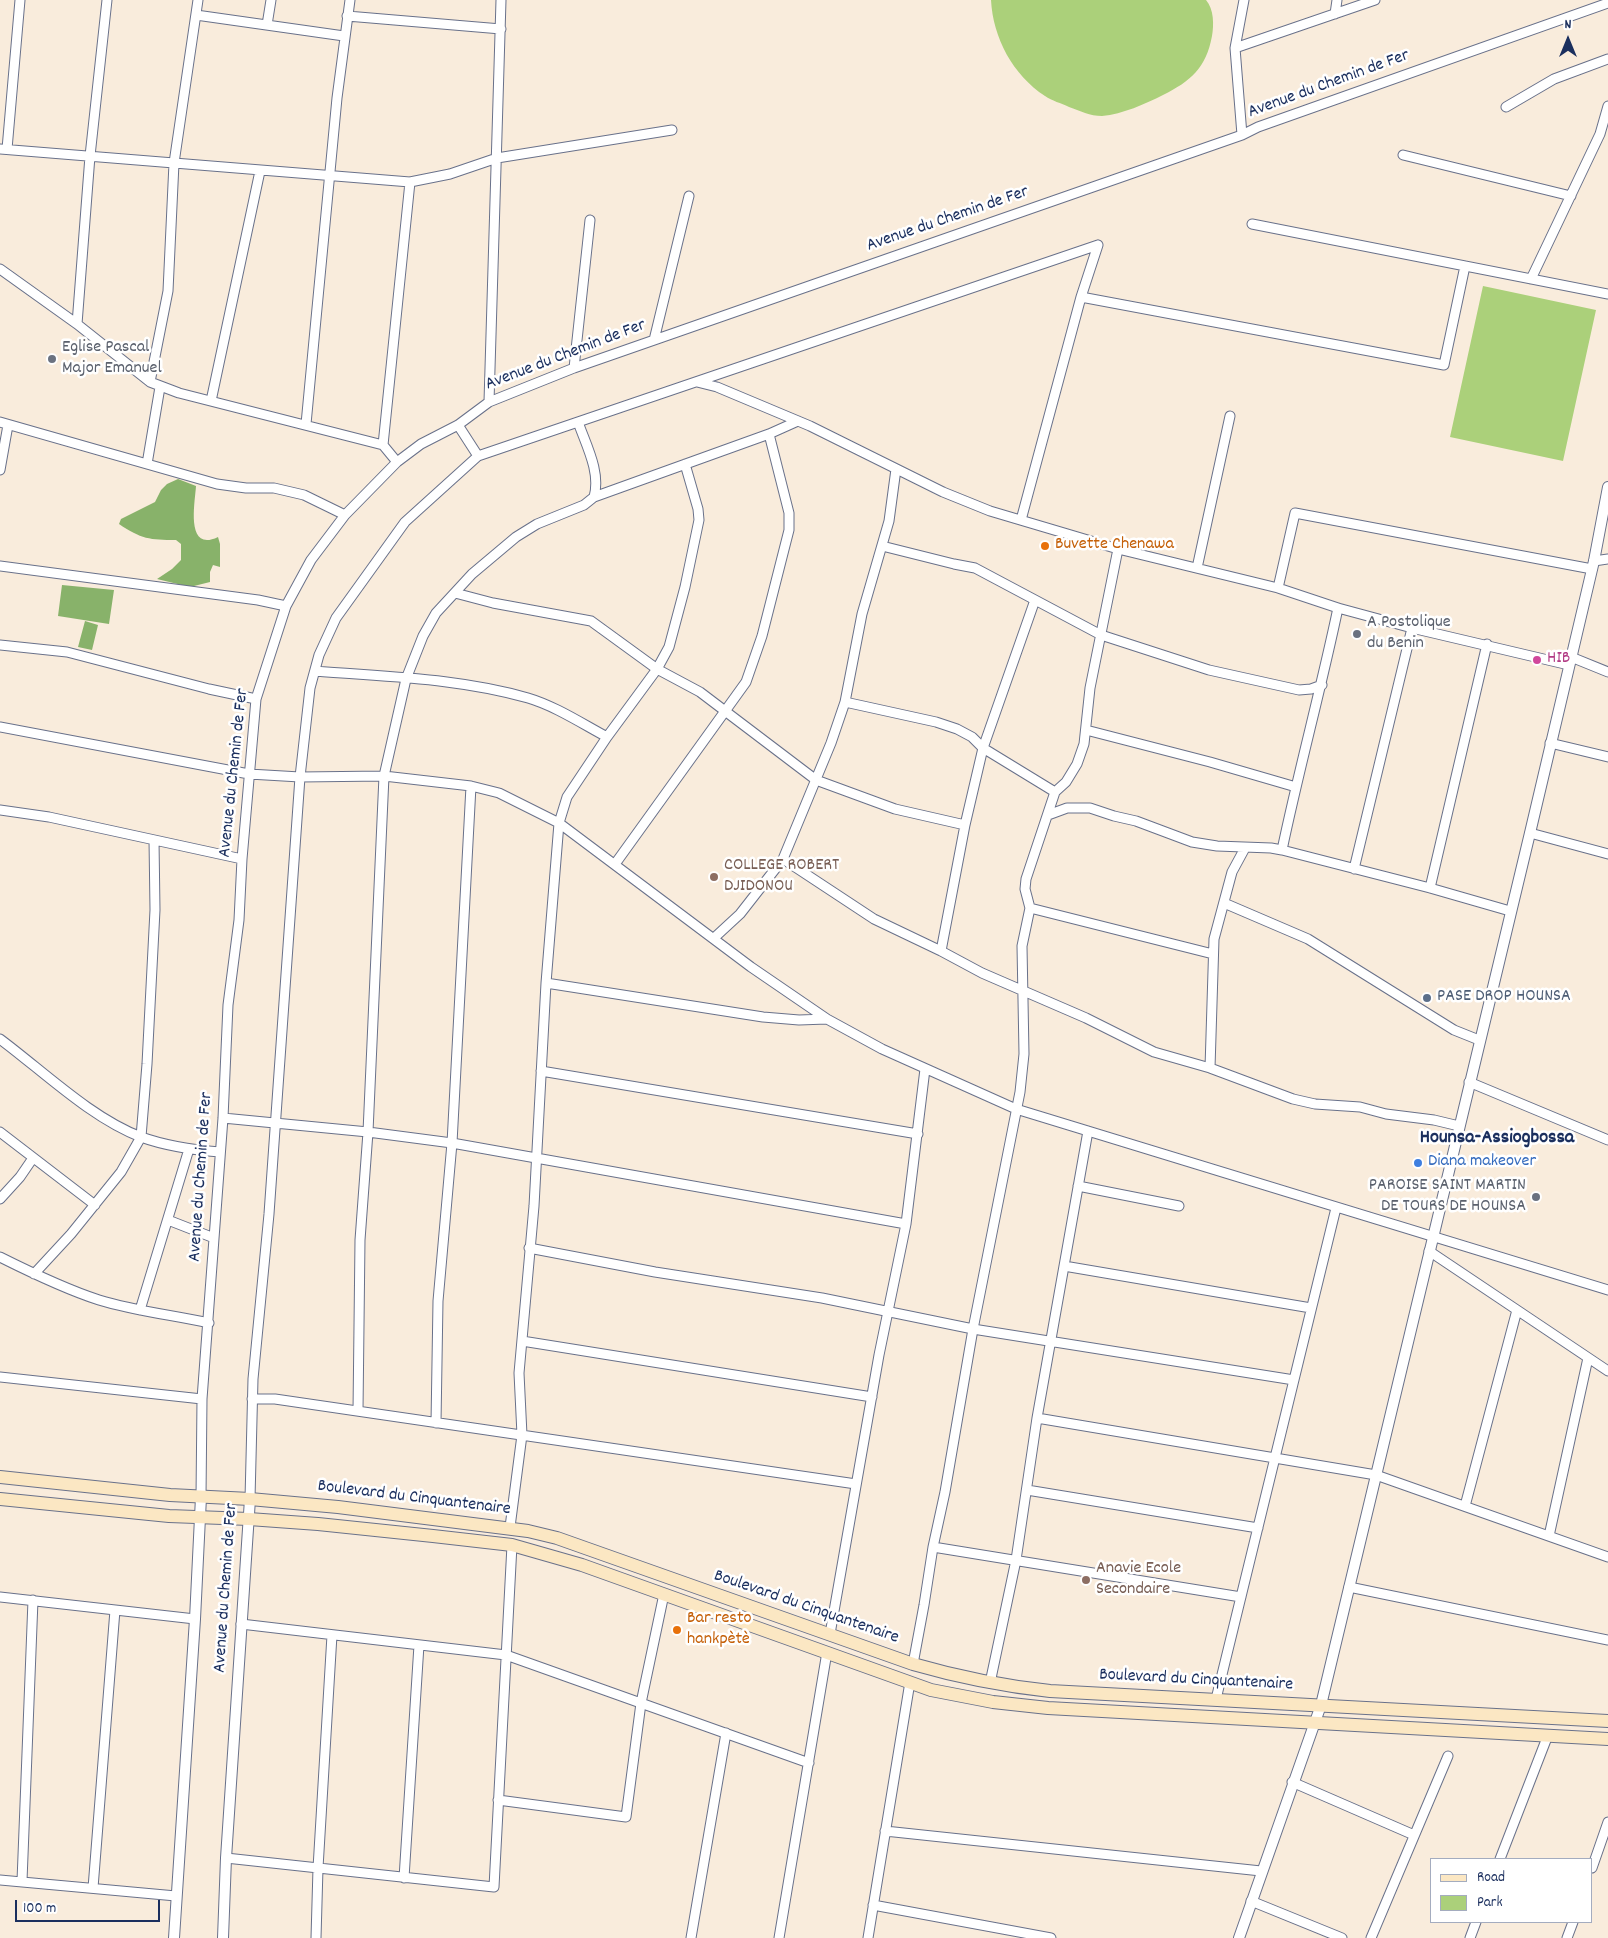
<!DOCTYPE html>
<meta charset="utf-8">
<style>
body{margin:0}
#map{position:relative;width:1608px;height:1938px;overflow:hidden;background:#f9ecdc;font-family:Dekko,sans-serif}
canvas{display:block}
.legend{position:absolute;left:1430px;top:1858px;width:162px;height:65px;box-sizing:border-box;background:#fff;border:1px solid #a4acbf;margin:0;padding:6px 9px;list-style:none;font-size:15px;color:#1b2f5e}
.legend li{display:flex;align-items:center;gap:10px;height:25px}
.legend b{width:25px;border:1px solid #a4acbf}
.north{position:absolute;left:1543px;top:15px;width:50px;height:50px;-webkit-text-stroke:4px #fff;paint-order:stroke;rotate:0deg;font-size:14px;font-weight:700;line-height:20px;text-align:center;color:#1b2f5e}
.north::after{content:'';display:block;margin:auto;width:18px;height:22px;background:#1b2f5e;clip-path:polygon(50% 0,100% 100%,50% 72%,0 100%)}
.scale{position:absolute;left:15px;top:1900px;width:145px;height:22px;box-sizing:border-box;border:2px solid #1b2f5e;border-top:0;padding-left:6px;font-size:15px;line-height:18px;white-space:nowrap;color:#1b2f5e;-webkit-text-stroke:4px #fff;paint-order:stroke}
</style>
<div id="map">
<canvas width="1608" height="1938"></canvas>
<ul class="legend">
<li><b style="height:6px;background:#fbe7c3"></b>Road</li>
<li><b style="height:14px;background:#abd07a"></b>Park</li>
</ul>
<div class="north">N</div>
<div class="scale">100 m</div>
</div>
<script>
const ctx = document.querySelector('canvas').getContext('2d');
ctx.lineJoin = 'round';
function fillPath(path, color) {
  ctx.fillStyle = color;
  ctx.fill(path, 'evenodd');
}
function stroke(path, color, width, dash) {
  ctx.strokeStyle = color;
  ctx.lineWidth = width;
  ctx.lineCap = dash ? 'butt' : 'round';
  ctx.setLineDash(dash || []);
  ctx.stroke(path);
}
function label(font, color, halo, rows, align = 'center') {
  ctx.font = font + ' Dekko,sans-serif';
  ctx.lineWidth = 5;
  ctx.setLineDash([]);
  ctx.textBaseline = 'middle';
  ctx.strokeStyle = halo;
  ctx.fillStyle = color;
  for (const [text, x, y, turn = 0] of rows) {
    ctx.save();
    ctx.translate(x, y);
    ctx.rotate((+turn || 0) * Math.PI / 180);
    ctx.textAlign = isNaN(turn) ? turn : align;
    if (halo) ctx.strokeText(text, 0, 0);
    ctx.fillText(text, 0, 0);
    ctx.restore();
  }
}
fillPath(new Path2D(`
 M991,0H1206C1214,9 1214,25 1212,36C1206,68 1191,81 1163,95C1145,104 1123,114 1102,116C1090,116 1080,111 1069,107C1061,103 1052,101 1045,96C1013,75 993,38 991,0Z
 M1483,286L1596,310L1563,461L1450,437Z`), '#abd07a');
fillPath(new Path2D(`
 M178,479L196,486C195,502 185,553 218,537L220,544V567L213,565L210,572V582L190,587L157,579L172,569L181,560V544L176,540C150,540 141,539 119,524L121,519L155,502L161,490L167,484Z
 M62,585L114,590L109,624L58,616Z
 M85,621L98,625L92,650L78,647Z`), '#88b26a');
const minor = new Path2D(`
 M1335,14L1337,0
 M196,15L344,36
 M347,16L501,29
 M267,25L271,0
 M1235,48L1375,0
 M1506,107L1554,79L1608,59
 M1242,135L1235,48L1244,0
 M0,149L410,182L450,174L497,158L672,130
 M7,149L20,0
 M1403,155L1571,196
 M1252,224L1608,294
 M0,269L77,324L150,382L179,393L383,445L397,462
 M1531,279L1600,134L1608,106
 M1081,297L1444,365L1465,266
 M77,324L90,156L107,0
 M654,340L689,196
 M574,368L590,220
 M150,382L168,291L174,163L198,0
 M697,382L717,387L810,426L943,492L990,511L1118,549L1278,588L1338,608L1412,628L1569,665
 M211,401L260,171
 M489,402L501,0
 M0,422L217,484L246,488H274L304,495L345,515
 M306,424L337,98L350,0
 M458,425L478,456
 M383,445L410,182
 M147,464L160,387
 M0,470L8,425
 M594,497L769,434L798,421
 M1021,520L1081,297L1098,245
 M882,546L954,564L975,568L1101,635L1209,670L1299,690L1311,689L1322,685
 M1594,561L1608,559
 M0,566L258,600L286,606
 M1197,568L1230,416
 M1278,588L1295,513L1592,569
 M455,593L493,603L591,621L657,669L700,692L816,780L895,809L965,825
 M0,645L67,652L209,689L256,699
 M1571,657L1608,672
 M315,671C386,677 459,678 528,698C555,706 581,723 607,737
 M845,702L936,722L957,729L972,737L983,748L1055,792
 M0,727L249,774L300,777L384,776L471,786L499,793L559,823L751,967L827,1019L882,1049L1016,1109L1608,1290
 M1086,730L1210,762L1296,787
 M1550,743L1608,757
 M0,810L49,817L242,859
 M1048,815L1067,808H1090L1114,816L1136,821L1192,842L1217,846L1271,848L1282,850L1430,888L1510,911
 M1530,833L1608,854
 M1282,850C1299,769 1321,689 1338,608
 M783,859L874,919L941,951L982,973L1086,1018L1154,1052L1210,1068L1293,1099L1315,1104L1360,1107L1386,1114L1434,1120L1459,1126
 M615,864L746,682L762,636L789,530V513L769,434
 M1354,869L1412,628
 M1430,888L1487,644
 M1224,903L1308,939L1454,1030L1479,1040
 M1030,908L1213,954
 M714,938L740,914L783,859L831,743L845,702L862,614L889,521L896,469
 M941,951L965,825L983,748L1035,600
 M546,983L763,1017L799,1020L827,1019
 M0,1039C43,1071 91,1118 141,1137C166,1146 194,1150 220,1152
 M1210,1068L1214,939L1232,872L1245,848
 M541,1071L918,1134
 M1469,1082L1608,1140
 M223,1118L368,1132L452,1143L906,1224
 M0,1132L95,1205
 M1078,1186L1179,1206
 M0,1199L20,1177L33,1158
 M168,1220L214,1238
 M529,1248L655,1272L822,1298L973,1329L1294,1380
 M1429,1251L1608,1371
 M0,1257C32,1273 65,1289 99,1300C135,1311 172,1315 209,1323
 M1064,1266L1311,1308
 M34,1274L71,1234L121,1172L141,1137L147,1064L155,910L154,840
 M140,1310L189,1149
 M522,1341L872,1397
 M0,1377L202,1399
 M252,1399H275L856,1484
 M358,1411L360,1240L368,1132L384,776L406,679L423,636L436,613L472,574L516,537L537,524L584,505L594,497C601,472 586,445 578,422
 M1037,1418L1376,1475L1608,1557
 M436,1423L438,1301L452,1143L471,786
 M1027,1490L1258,1528
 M201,1497L202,1399L223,1118L228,1005L239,920L242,859L256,699L286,606L311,560L345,515L397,462L421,444L458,425L489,402L574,368L1242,135L1258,127L1608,3
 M250,1499L253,1379L269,1214L300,777L310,688L319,655L336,618L405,522L478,456L1098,245
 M1465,1506L1517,1310
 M510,1527L522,1435L519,1373L534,1206L546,983L559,823L567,797L607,737L657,669L669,647L685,587L699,520L698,509L685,464
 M1549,1536L1588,1358
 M933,1547L1241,1597
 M1349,1587L1608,1640
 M0,1597L195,1619
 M241,1624L506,1655L809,1763
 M830,1634L879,1355L906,1224L925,1069
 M913,1664L924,1605L933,1547L945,1492L973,1329L1020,1092L1024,1054L1022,946L1030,908L1025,889L1026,879L1055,792L1066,782L1077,764L1084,744L1090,688L1118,549
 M990,1683L1016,1560L1037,1418L1088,1131
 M1216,1699L1336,1208
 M1292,1782L1414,1835
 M498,1800L626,1817L641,1703L664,1594
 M885,1831L1261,1871
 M226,1858L494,1887L512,1545
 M1500,1859L1548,1735
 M1592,1868L1608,1822
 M404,1878L419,1645
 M0,1880L176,1896
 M22,1881L33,1600
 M93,1888L115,1610
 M1251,1901L1342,1938
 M873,1905L1051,1938
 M316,1938L318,1868L332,1635
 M691,1938L726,1733
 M779,1938L827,1652
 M868,1938L910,1682
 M1371,1938L1448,1756
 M1470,1938L1476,1922
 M1567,1938L1573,1922`);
const tertiary = new Path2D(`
 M174,1938L195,1619L201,1497
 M223,1938L226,1858L250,1499
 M1239,1938L1321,1705L1530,833L1594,561L1608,487`);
const secondary = new Path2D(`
 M0,1477L170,1495L250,1499L338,1507L528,1531L557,1538L913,1664C958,1677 1003,1686 1050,1691L1608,1721
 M0,1499L169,1516L249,1519L318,1524L433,1536L512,1545L582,1565L931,1690L993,1702L1048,1708L1608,1739`);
stroke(minor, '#69718a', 11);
stroke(tertiary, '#69718a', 12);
stroke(secondary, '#69718a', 14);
stroke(minor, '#fff', 9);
stroke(tertiary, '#fff', 10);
stroke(secondary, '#fbe7c3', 12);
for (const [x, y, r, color] of [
 [52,359,5,"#6b7280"],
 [1045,546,5,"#e8710a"],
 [1357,634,5,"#6b7280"],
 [1537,660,5,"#d1479c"],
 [714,877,5,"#8d6e63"],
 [1427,998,5,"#5c6f8a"],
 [1418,1163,5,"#3f7fe0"],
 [1536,1197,5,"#6b7280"],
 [1086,1580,5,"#8d6e63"],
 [677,1630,5,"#e8710a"]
]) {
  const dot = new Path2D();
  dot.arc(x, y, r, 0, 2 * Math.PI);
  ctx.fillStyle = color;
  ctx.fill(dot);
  stroke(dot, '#fff', 2);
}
label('18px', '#1b2f5e', '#fff', [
 ["Avenue du Chemin de Fer",1329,85,-20],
 ["Avenue du Chemin de Fer",948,220,-19],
 ["Avenue du Chemin de Fer",566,356,-21],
 ["Avenue du Chemin de Fer",235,773,-84],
 ["Avenue du Chemin de Fer",202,1177,-86],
 ["Boulevard du Cinquantenaire",414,1499,7],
 ["Avenue du Chemin de Fer",227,1588,-86],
 ["Boulevard du Cinquantenaire",806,1608,19],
 ["Boulevard du Cinquantenaire",1196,1681,3]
]);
label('18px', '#5b616d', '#fff', [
 ["Eglise Pascal",62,349],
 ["Major Emanuel",62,370],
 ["A Postolique",1367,624],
 ["du Benin",1367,645],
 ["PAROISE SAINT MARTIN",1526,1187,"right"],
 ["DE TOURS DE HOUNSA",1526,1208,"right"]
], 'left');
label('18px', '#c56008', '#fff', [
 ["Buvette Chenawa",1055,546],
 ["Bar resto",687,1620],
 ["hankpètè",687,1641]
], 'left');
label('18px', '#b23c85', '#fff', [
 ["HIB",1547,660]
], 'left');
label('18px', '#785e54', '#fff', [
 ["COLLEGE ROBERT",724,867],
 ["DJIDONOU",724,888],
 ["Anavie Ecole",1096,1570],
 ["Secondaire",1096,1591]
], 'left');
label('18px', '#4e5e75', '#fff', [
 ["PASE DROP HOUNSA",1437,998]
], 'left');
label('18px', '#366cbe', '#fff', [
 ["Diana makeover",1428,1163]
], 'left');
label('bold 20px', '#1b2f5e', '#fff', [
 ["Hounsa-Assiogbossa",1497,1139]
]);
</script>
